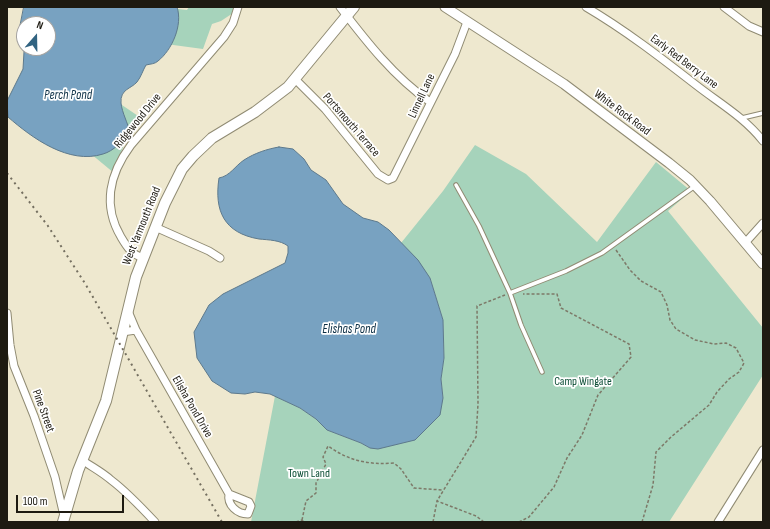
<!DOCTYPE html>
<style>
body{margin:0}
#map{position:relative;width:770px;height:529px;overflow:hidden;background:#eee8cf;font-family:"Sofia Sans Condensed",sans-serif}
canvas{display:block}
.frame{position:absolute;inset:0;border:8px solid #1d1a11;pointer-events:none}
.north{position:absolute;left:16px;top:16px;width:40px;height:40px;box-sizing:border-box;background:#fff;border:1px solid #a5a3a0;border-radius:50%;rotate:20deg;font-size:11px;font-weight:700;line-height:16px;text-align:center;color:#1d1a11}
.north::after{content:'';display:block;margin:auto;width:14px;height:18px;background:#316381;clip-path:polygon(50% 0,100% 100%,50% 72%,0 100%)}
.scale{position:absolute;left:16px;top:495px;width:108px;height:18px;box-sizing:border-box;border:2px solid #1d1a11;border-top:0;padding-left:5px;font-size:12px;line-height:14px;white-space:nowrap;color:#1d1a11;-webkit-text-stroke:3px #fff;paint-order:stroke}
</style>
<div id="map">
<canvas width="770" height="529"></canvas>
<div class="frame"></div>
<div class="north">N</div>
<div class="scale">100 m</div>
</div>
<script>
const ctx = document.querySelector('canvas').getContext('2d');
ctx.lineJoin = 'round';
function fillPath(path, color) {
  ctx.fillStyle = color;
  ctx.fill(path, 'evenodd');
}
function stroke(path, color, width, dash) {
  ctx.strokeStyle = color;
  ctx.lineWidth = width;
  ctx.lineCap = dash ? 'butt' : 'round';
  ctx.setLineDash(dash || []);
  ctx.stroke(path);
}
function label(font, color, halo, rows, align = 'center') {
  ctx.font = font + ' "Sofia Sans Condensed",sans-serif';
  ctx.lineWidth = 3.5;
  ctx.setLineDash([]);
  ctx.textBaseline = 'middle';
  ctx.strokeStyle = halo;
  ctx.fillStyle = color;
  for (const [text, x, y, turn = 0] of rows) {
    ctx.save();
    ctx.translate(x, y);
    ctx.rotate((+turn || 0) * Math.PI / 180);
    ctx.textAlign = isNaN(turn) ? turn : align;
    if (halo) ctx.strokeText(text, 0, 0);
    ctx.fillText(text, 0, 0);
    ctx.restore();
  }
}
fillPath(new Path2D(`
 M189,7H236V11L221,21L212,24L203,49L151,42L178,9L187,10Z
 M119,103L144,120L124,144L114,173L79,144Z
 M475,145L526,174L597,242L656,162L691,191L668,211L763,328V375L669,522H251L275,396L300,408L316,419L327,430L361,443L370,448L443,398L441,379L444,358L443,320L430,278L401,243L443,191Z`), '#a6d3bb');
const water = new Path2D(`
 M24,7H177C183,25 172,50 158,61C155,64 150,64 146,65C143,70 141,77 137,82C131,89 120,89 121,103C122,113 128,123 130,133C122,141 114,151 103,154C69,165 32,138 8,117L7,101L23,69L24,52L20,26ZM24,24H48V48H24Z
 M279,147L293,149L304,159L311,170L326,180L343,204L363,218L378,222L389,230L418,260L430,278L443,320L444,358L441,379L443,398L440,415L415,440L378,449L370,448L361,443L327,430L316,419L300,408L270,394L255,392L245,394L231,393L212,381L197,358L194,332L209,305L223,294L285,263L288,253V246C280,240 269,240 259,239C224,233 214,211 219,178C230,176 235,166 244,160C255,153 267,149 279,147Z`);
fillPath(water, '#78a2c1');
stroke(water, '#5d798c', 1);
const service = new Path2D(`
 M742,118L763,113
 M456,185L479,226L510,293L521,325L542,372
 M510,293L566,271L602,253L695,186`);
const minor = new Path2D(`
 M340,7C366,41 394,77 430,102
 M586,7C625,30 660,57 696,85C719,103 744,117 763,141
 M724,7L749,26L763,32
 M295,79L325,109L378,174L388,180L393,178L455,54L467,22
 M155,227L209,251L220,258
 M745,243L763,223
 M143,258C131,254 127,247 121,237C102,205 110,173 131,145L224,37L233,23L238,7
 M128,311L136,330
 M7,313L10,345L14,366L34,416L55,477L64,516
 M122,332L136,330L229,494L249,502L251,506L248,514C237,514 227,505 229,494
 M82,460C92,467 102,472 111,480C127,492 141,507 155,522
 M718,522L763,450`);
const tertiary = new Path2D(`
 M445,7L564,84L669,163L690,180L710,201L763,264`);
const secondary = new Path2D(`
 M63,522L78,471L106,401L136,277L165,203L182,169L193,156L212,138L255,112L288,87L354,7`);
stroke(service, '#908b73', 5.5);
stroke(minor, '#908b73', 9);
stroke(tertiary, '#908b73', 11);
stroke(secondary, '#908b73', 12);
stroke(new Path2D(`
 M616,250L630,270L641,281L661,292L667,305L670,320L676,329L695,340L714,344L726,343L736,348L744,363L739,372L729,379L717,392L709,405L671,437L656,452L653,485L642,522
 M302,520L306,501L316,493V483L326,464L323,457L328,446C349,461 369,465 394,463L401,469L414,488L442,490
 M296,522L302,520L304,522
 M433,522L437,501
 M484,522L476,516L437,501L476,437L478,404L477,306L505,295
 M519,522L529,517L554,487L567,458L582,435L598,395L631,357L629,344L561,308L557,294H523`), '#7d7968', 1.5, [3, 2]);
stroke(service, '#fff', 3.5);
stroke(minor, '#fff', 7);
stroke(tertiary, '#fff', 9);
stroke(secondary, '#fff', 10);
stroke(new Path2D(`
 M7,173L48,226L86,285L222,522`), '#746f60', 2, [2, 4]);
label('12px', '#1d1a11', '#fff', [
 ["Early Red Berry Lane",684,62,37],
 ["Linnell Lane",422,96,-65],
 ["White Rock Road",622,113,37],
 ["Ridgewood Drive",138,121,-51],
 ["Portsmouth Terrace",351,125,49],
 ["West Yarmouth Road",142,226,-68],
 ["Elisha Pond Drive",192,407,60],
 ["Pine Street",43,411,70]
]);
label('12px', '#0d4e36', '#fff', [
 ["Camp Wingate",583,382],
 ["Town Land",309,474]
]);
label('italic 13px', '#0a2d43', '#fff', [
 ["Perch Pond",68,96],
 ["Elishas Pond",349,330]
]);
</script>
